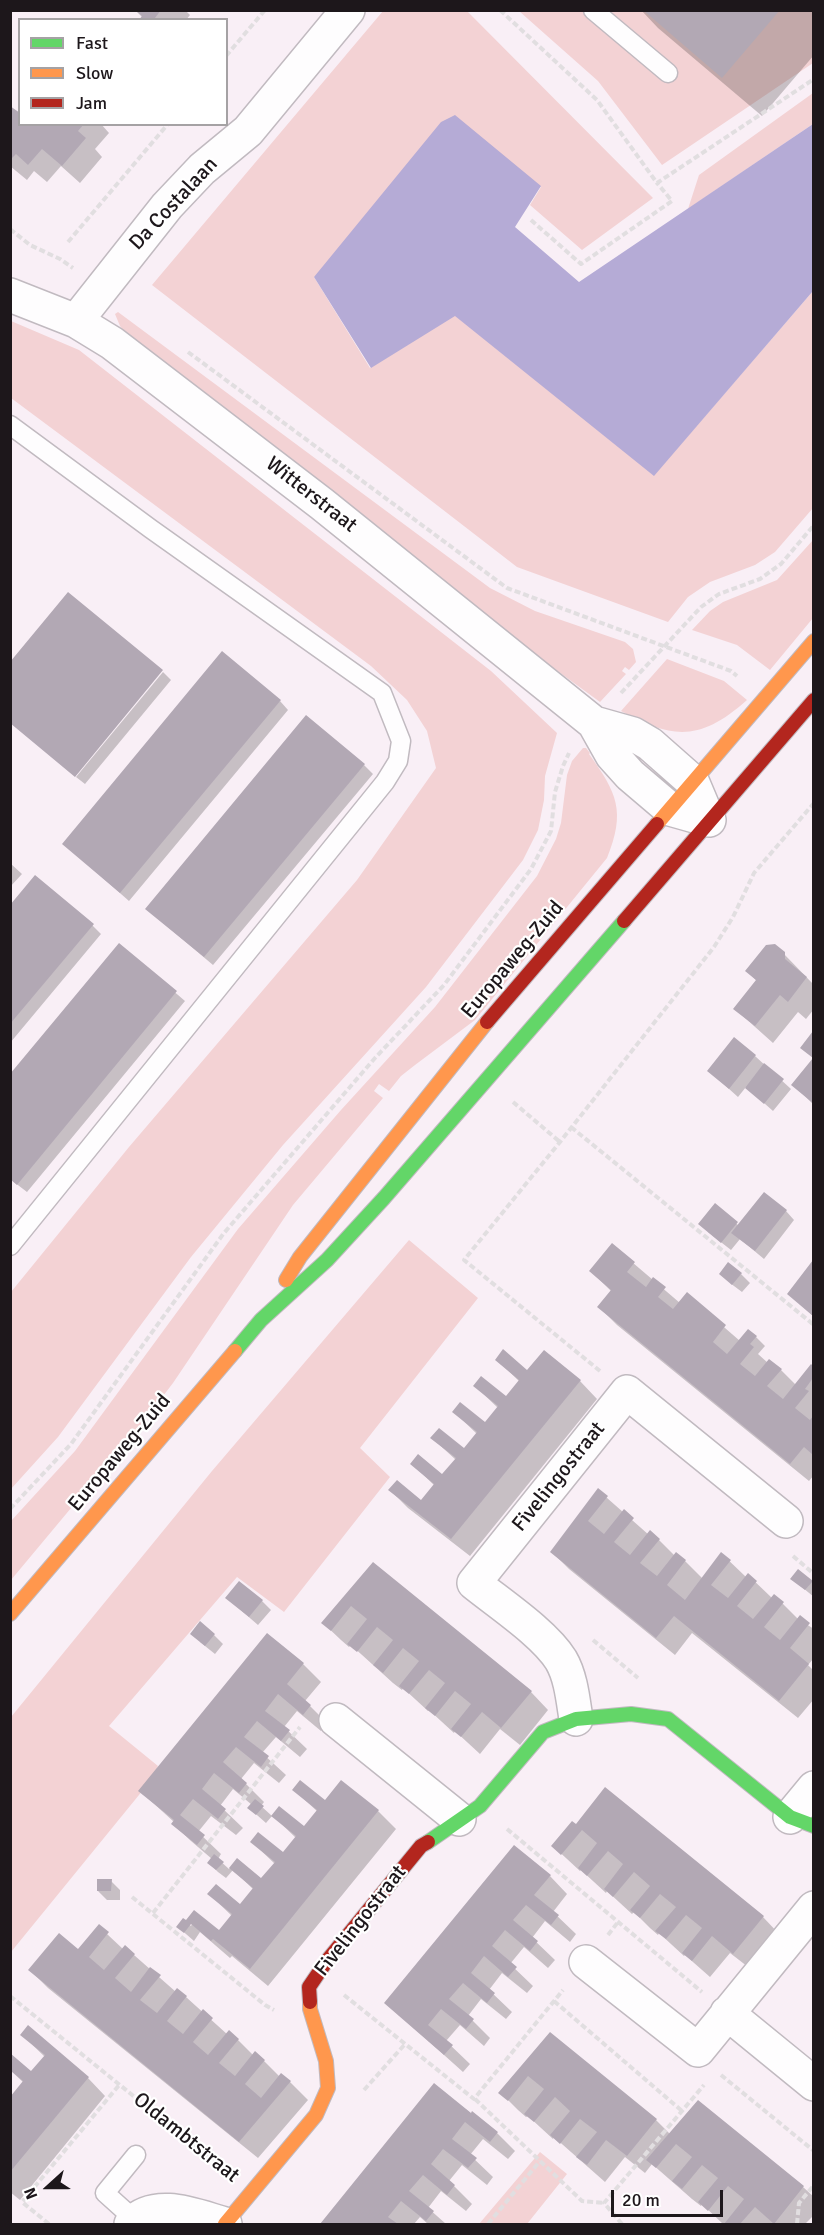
<!DOCTYPE html>
<style>
body{margin:0}
#map{position:relative;width:824px;height:2235px;overflow:hidden;background:#f9eff6;font-family:Signika,sans-serif}
canvas{display:block}
.frame{position:absolute;inset:0;border:12px solid #1d171b;pointer-events:none}
.legend{position:absolute;left:18px;top:18px;width:210px;height:108px;box-sizing:border-box;background:#fff;border:2px solid #a5a2a4;margin:0;padding:8px 10px;list-style:none;font-size:18px;color:#1d171b}
.legend li{display:flex;align-items:center;gap:12px;height:30px}
.legend b{width:30px;border:2px solid #a5a2a4}
.north{position:absolute;left:18px;top:2157px;width:60px;height:60px;-webkit-text-stroke:4px #fff;paint-order:stroke;rotate:249deg;font-size:16px;font-weight:700;line-height:24px;text-align:center;color:#1d171b}
.north::after{content:'';display:block;margin:auto;width:21px;height:27px;background:#1d171b;clip-path:polygon(50% 0,100% 100%,50% 72%,0 100%)}
.scale{position:absolute;left:611px;top:2190px;width:112px;height:27px;box-sizing:border-box;border:3px solid #1d171b;border-top:0;padding-left:8px;font-size:18px;line-height:21px;white-space:nowrap;color:#1d171b;-webkit-text-stroke:4px #fff;paint-order:stroke}
</style>
<div id="map">
<canvas width="824" height="2235"></canvas>
<div class="frame"></div>
<ul class="legend">
<li><b style="height:8px;background:#63d668"></b>Fast</li>
<li><b style="height:8px;background:#ff974d"></b>Slow</li>
<li><b style="height:8px;background:#b3261e"></b>Jam</li>
</ul>
<div class="north">N</div>
<div class="scale">20 m</div>
</div>
<script>
const ctx = document.querySelector('canvas').getContext('2d');
ctx.lineJoin = 'round';
function fillPath(path, color) {
  ctx.fillStyle = color;
  ctx.fill(path, 'evenodd');
}
function stroke(path, color, width, dash) {
  ctx.strokeStyle = color;
  ctx.lineWidth = width;
  ctx.lineCap = dash ? 'butt' : 'round';
  ctx.setLineDash(dash || []);
  ctx.stroke(path);
}
function label(font, color, halo, rows, align = 'center') {
  ctx.font = font + ' Signika,sans-serif';
  ctx.lineWidth = 4.5;
  ctx.setLineDash([]);
  ctx.textBaseline = 'middle';
  ctx.strokeStyle = halo;
  ctx.fillStyle = color;
  for (const [text, x, y, turn = 0] of rows) {
    ctx.save();
    ctx.translate(x, y);
    ctx.rotate((+turn || 0) * Math.PI / 180);
    ctx.textAlign = isNaN(turn) ? turn : align;
    if (halo) ctx.strokeText(text, 0, 0);
    ctx.fillText(text, 0, 0);
    ctx.restore();
  }
}
fillPath(new Path2D(`
 M383,11H467L653,198L582,250L530,205L541,187L314,277L370,368L455,315L654,475L813,291V508L775,552L755,565L710,582L688,597L668,622L517,567L152,285Z
 M519,11H813V63L662,165L598,81Z
 M813,93V124L688,209L699,175Z
 M118,312L490,588L535,611L625,642L633,649L636,662L629,670L625,667L622,671L626,674L600,702L526,648L126,334L120,326L115,314Z
 M11,321L79,350L491,671L557,733L545,776L544,800L538,830L523,860L426,987L283,1145L191,1257L58,1437L11,1489V1292L129,1147L357,880L436,768L427,731L407,700L371,666L11,398Z
 M813,540V618L770,670L737,645L692,630L710,611L723,602L777,580Z
 M667,659L724,681L747,700C701,741 673,740 621,711Z
 M583,748H586L590,753L589,754C617,793 626,811 607,858L475,1020L415,1065L401,1076L389,1091L379,1084L374,1091L383,1098L293,1205L173,1383L147,1417L11,1580V1521L75,1451L238,1229L341,1110L435,1007L537,876L556,839L561,823L567,775L572,761Z
 M409,1240L478,1298L360,1448L390,1477L284,1612L237,1577L109,1726L158,1766L152,1779L11,1952V1717L212,1471Z
 M540,2152L567,2174L527,2224H479Z`), '#f3d2d4');
fillPath(new Path2D(`
 M455,115L541,186L515,227L579,282L813,124V291L654,476L455,316L371,368L314,277L441,122Z`), '#b5abd6');
fillPath(new Path2D(`
 M135,10H185L190,15L186,20H141L143,18Z
 M641,10H814V55L762,116L658,28Z
 M10,108L20,124H101L109,133L95,149L102,157L80,183L61,166L47,182L34,171L27,180L10,166Z
 M163,672L171,680L85,784L76,777Z
 M280,701L288,710L129,901L64,844Z
 M364,765L373,774L213,965L156,917Z
 M10,863L22,874L10,887Z
 M10,908L92,925L101,934L10,1043Z
 M120,945L185,1001L27,1192L10,1179Z
 M783,953L814,985V1009L806,1019L798,1012L773,1043L735,1009L757,981L747,971Z
 M755,1056L791,1089L773,1111L746,1087L738,1097L709,1071Z
 M814,1060V1105L793,1085Z
 M715,1205L739,1226L786,1211L794,1220L764,1259L740,1239L731,1250L708,1232Z
 M612,1245L680,1303L687,1295L740,1341L756,1337L765,1346L758,1354L768,1363L781,1370L796,1385L811,1366L814,1368V1475L809,1481L617,1325L599,1307L612,1292L591,1271Z
 M814,1262V1317L789,1294Z
 M741,1274L750,1283L742,1292L730,1283Z
 M497,1360L527,1372L580,1381L597,1399L470,1556L408,1508L390,1490L421,1503L435,1486L412,1464L443,1476L456,1460L432,1438L464,1450L477,1434L454,1412L485,1424L498,1408L475,1386L507,1398L520,1382Z
 M598,1490L649,1535L659,1540L675,1556L677,1554L685,1561L703,1579L722,1554L746,1577L748,1575L772,1598L782,1603L798,1619L814,1629V1658L808,1665L814,1671V1699L798,1718L692,1633L675,1655L569,1569L552,1552Z
 M373,1564L531,1692L548,1710L520,1745L500,1729L480,1754L455,1731L454,1733L429,1710L428,1711L403,1688L402,1690L393,1683L351,1645L349,1647L341,1640L323,1623Z
 M798,1571L814,1584V1597L792,1579Z
 M262,1601L271,1610L258,1625L236,1606Z
 M214,1635L223,1644L215,1654L200,1642Z
 M267,1635L303,1664L321,1682L305,1701L328,1724L321,1731L297,1711L284,1727L307,1749L300,1757L276,1737L262,1753L286,1775L279,1783L254,1763L241,1779L264,1802L261,1806L272,1816L266,1823L249,1808L252,1805L233,1789L220,1806L243,1828L236,1835L211,1816L198,1832L221,1854L218,1859L229,1869L237,1860L262,1880L275,1864L252,1842L283,1854L296,1838L273,1816L304,1828L318,1812L294,1790L326,1802L378,1811L396,1829L268,1986L232,1956L230,1958L200,1932L194,1941L178,1927L183,1920L191,1926L192,1924L219,1932L232,1916L209,1894L240,1907L254,1890L233,1870L226,1878L218,1872L209,1863L212,1859L191,1841L173,1824L174,1822L140,1791Z
 M572,1823L763,1917L780,1935L752,1970L730,1953L710,1977L685,1955L684,1956L659,1933L658,1935L650,1928L634,1912L632,1914L607,1891L606,1893L581,1870L580,1871L553,1846Z
 M550,1876L567,1894L553,1912L576,1934L570,1942L545,1921L532,1938L555,1960L548,1968L524,1947L510,1964L533,1986L527,1993L502,1973L489,1990L512,2012L506,2019L481,1999L468,2016L490,2038L484,2046L460,2025L446,2041L470,2064L463,2072L386,2003Z
 M111,1881L120,1890V1900H107L98,1891Z
 M107,1934L124,1950L134,1955L176,1992L177,1990L186,1997L228,2035L238,2040L254,2056L264,2061L280,2077L281,2075L290,2082L308,2100L258,2158L48,1988L30,1970L78,1951Z
 M550,2034L656,2120L670,2134L698,2102L803,2187L814,2197V2215L805,2224H723L702,2204L701,2206L692,2199L652,2164L645,2173L625,2157L605,2182L554,2137L553,2139L528,2116L526,2117L518,2110L500,2092Z
 M22,2035L88,2078L105,2096L20,2200L10,2192V2098L24,2083L10,2070L32,2073L45,2057Z
 M435,2086L497,2133L515,2151L508,2159L483,2139L470,2155L493,2177L487,2185L462,2165L449,2181L472,2204L466,2211L441,2191L428,2208L446,2224H428L420,2217L414,2224H322Z`), '#0003');
fillPath(new Path2D(`
 M135,10H161L155,18L156,20H139L142,16Z
 M643,10H780L722,78Z
 M10,106L20,113V124H84L78,131L86,138L62,166L42,149L28,165L16,154L10,160Z
 M68,592L163,670L75,777L10,723V662Z
 M222,651L281,700L120,893L62,844Z
 M306,715L365,764L204,957L145,909Z
 M35,875L94,924L10,1024V905Z
 M119,943L177,991L17,1185L10,1179V1074Z
 M775,944L785,952V959L807,977L788,1002L780,995L755,1026L733,1009L756,980L745,971L766,945Z
 M813,1031V1103L791,1085L813,1058L800,1048Z
 M734,1037L756,1055L729,1089L707,1071Z
 M764,1063L784,1079L764,1104L745,1088Z
 M764,1192L787,1210L755,1251L731,1233Z
 M715,1203L738,1222L721,1243L698,1224Z
 M612,1243L635,1262L627,1272L646,1287L653,1277L666,1287L658,1297L673,1309L687,1292L726,1325L713,1342L727,1354L748,1329L757,1336L750,1344L754,1347L740,1364L755,1376L769,1359L782,1369L767,1386L783,1399L811,1364L813,1366V1378L805,1389L809,1391L795,1408L810,1420L813,1416V1455L804,1447L790,1464L597,1307L611,1290L589,1271Z
 M813,1260V1316L787,1294Z
 M728,1262L742,1273L732,1285L719,1274Z
 M503,1349L527,1370L544,1350L581,1380L451,1539L388,1490L397,1480L421,1500L434,1484L410,1464L418,1454L442,1474L456,1458L430,1438L439,1428L464,1448L477,1432L452,1412L460,1402L485,1422L498,1406L473,1386L481,1376L506,1396L519,1380L495,1360Z
 M598,1488L608,1496L588,1521L604,1534L624,1509L634,1518L614,1542L630,1555L650,1530L660,1539L640,1563L657,1576L676,1552L686,1560L667,1585L685,1600L721,1552L731,1560L711,1585L728,1598L748,1573L757,1581L737,1606L753,1619L774,1594L784,1602L764,1627L780,1640L800,1615L810,1623L790,1648L809,1664L779,1701L674,1616L656,1638L550,1552Z
 M373,1562L532,1691L501,1728L482,1712L461,1737L451,1729L471,1704L455,1691L435,1716L425,1708L445,1683L429,1670L409,1694L399,1686L419,1661L403,1648L383,1673L373,1665L393,1640L377,1627L357,1652L347,1644L367,1619L351,1606L331,1631L321,1623Z
 M798,1569L813,1581L805,1590L790,1579Z
 M239,1581L263,1600L249,1617L225,1598Z
 M200,1621L215,1634L205,1646L190,1634Z
 M267,1633L304,1663L287,1684L311,1705L303,1715L278,1694L265,1711L290,1730L281,1741L257,1721L244,1737L269,1756L261,1767L236,1747L223,1762L247,1783L239,1793L214,1773L202,1789L226,1809L218,1819L193,1799L180,1815L205,1835L197,1845L171,1824L174,1820L138,1791Z
 M300,1780L325,1800L341,1780L379,1810L250,1969L213,1939L211,1941L191,1924L184,1933L176,1927L183,1918L186,1920L194,1910L219,1930L232,1914L207,1894L216,1884L240,1904L253,1888L229,1868L237,1858L261,1878L275,1862L250,1842L258,1832L283,1852L296,1836L271,1816L279,1806L304,1826L317,1810L292,1790Z
 M605,1787L764,1916L733,1954L712,1936L692,1961L682,1953L702,1928L686,1915L666,1939L655,1931L676,1907L660,1894L640,1918L630,1910L650,1886L634,1872L613,1897L604,1889L623,1864L608,1851L587,1876L578,1868L597,1843L582,1830L561,1855L551,1846L572,1821L576,1824Z
 M255,1799L264,1806L256,1815L247,1808Z
 M514,1845L551,1875L534,1895L559,1915L551,1925L526,1905L513,1920L538,1941L530,1951L505,1930L492,1946L517,1967L508,1977L484,1956L471,1973L495,1993L487,2003L463,1983L449,1999L474,2019L466,2029L441,2009L428,2025L453,2045L444,2055L384,2003Z
 M214,1854L224,1862L216,1870L207,1863Z
 M97,1879H112L111,1891H97Z
 M99,1924L109,1932L89,1957L104,1970L125,1945L135,1954L115,1978L131,1992L150,1967L161,1975L140,2000L157,2013L177,1988L187,1996L167,2021L183,2034L203,2009L213,2018L193,2042L208,2055L229,2030L239,2039L219,2063L235,2076L255,2051L265,2060L245,2084L261,2098L281,2073L291,2081L239,2142L28,1970L59,1933L78,1949Z
 M28,2025L89,2077L10,2172V2097L23,2081L10,2070V2053L31,2071L45,2055L20,2035Z
 M550,2032L657,2119L627,2156L606,2140L587,2165L576,2157L597,2132L580,2119L560,2144L550,2135L570,2111L555,2097L534,2122L524,2114L544,2089L528,2076L508,2101L498,2093Z
 M434,2083L471,2113L472,2111L498,2132L490,2142L465,2122L452,2139L477,2158L468,2168L443,2149L431,2164L455,2185L447,2195L423,2175L409,2191L434,2211L426,2221L401,2201L388,2217L398,2224H320Z
 M698,2100L804,2186L774,2224L755,2207L740,2224H724L744,2199L728,2186L708,2211L698,2202L718,2178L702,2165L682,2189L672,2181L692,2157L676,2144L656,2168L646,2160Z`), '#b2a8b4');
const lane = new Path2D(`
 M593,10L668,73
 M10,425L151,529L382,693L401,741L398,761L385,782L10,1246
 M135,2220L105,2193L136,2155`);
const street = new Path2D(`
 M10,295L76,321L112,343L322,504L594,723L612,755L630,775L670,809L709,820
 M76,321L167,206L202,169L248,131L348,10
 M594,723L633,734L650,744L692,781L703,807
 M576,1719C573,1700 571,1677 561,1660C544,1633 500,1604 474,1583L627,1392L786,1521
 M336,1720L459,1819
 M790,1817L814,1788
 M586,1962L698,2050L814,1908
 M727,2013L814,2084
 M131,2224C156,2198 196,2216 225,2224`);
const fast = new Path2D(`
 M235,1351L261,1320L327,1260L384,1198L624,921
 M428,1842L480,1806L543,1732L576,1719L631,1714L668,1719L790,1817L814,1826`);
const slow = new Path2D(`
 M657,824L814,641
 M286,1280L300,1257L487,1022
 M10,1614L235,1351
 M225,2224L316,2115L328,2088L326,2061L310,2009V2002`);
const jam = new Path2D(`
 M624,921L814,700
 M487,1022L657,824
 M310,2002L309,1987L326,1962L421,1846L428,1842`);
stroke(lane, '#c1bac0', 21);
stroke(street, '#c1bac0', 36);
stroke(fast, '#c1bac0', 16);
stroke(slow, '#c1bac0', 16);
stroke(jam, '#c1bac0', 16);
stroke(new Path2D(`
 M500,10L597,100L657,183L814,79
 M226,56L265,10
 M531,220L581,264L672,201L657,183
 M10,229L30,245L60,259L73,268
 M68,242L168,124
 M188,352L507,588L731,671L737,676
 M621,693L701,607L719,594L760,579L781,564L814,525
 M513,1102L560,1142
 M571,1127L814,1325
 M600,1371L464,1260L560,1142L714,947L733,917L754,873L814,803
 M10,1509L71,1444L224,1233L375,1058L444,985L531,869L551,831L555,792L563,766L569,753
 M793,1556L814,1574
 M593,1640L638,1678
 M507,1829L702,1992
 M132,1897L265,2005L274,2010
 M153,1913L300,1727
 M608,1935L618,1922
 M344,1995L474,2099L563,1990
 M10,1996L226,2171
 M554,2001L682,2111
 M721,2075L814,2151
 M364,2090L406,2043
 M475,2099L582,2201L604,2203
 M49,2224L22,2202L120,2084
 M488,2224L540,2161
 M622,2224L604,2203L704,2085
 M797,2224L799,2203L814,2185`), '#e1dee0', 4, [6, 3]);
stroke(lane, '#fefdfe', 18);
stroke(street, '#fefdfe', 33);
stroke(fast, '#63d668', 14);
stroke(slow, '#ff974d', 14);
stroke(jam, '#b3261e', 14);
label('21px', '#1d171b', '#fff', [
 ["Da Costalaan",174,204,-47],
 ["Witterstraat",311,495,38],
 ["Europaweg-Zuid",513,960,-50],
 ["Europaweg-Zuid",120,1453,-50],
 ["Fivelingostraat",559,1477,-51],
 ["Fivelingostraat",361,1921,-52],
 ["Oldambtstraat",186,2138,39]
]);
</script>
